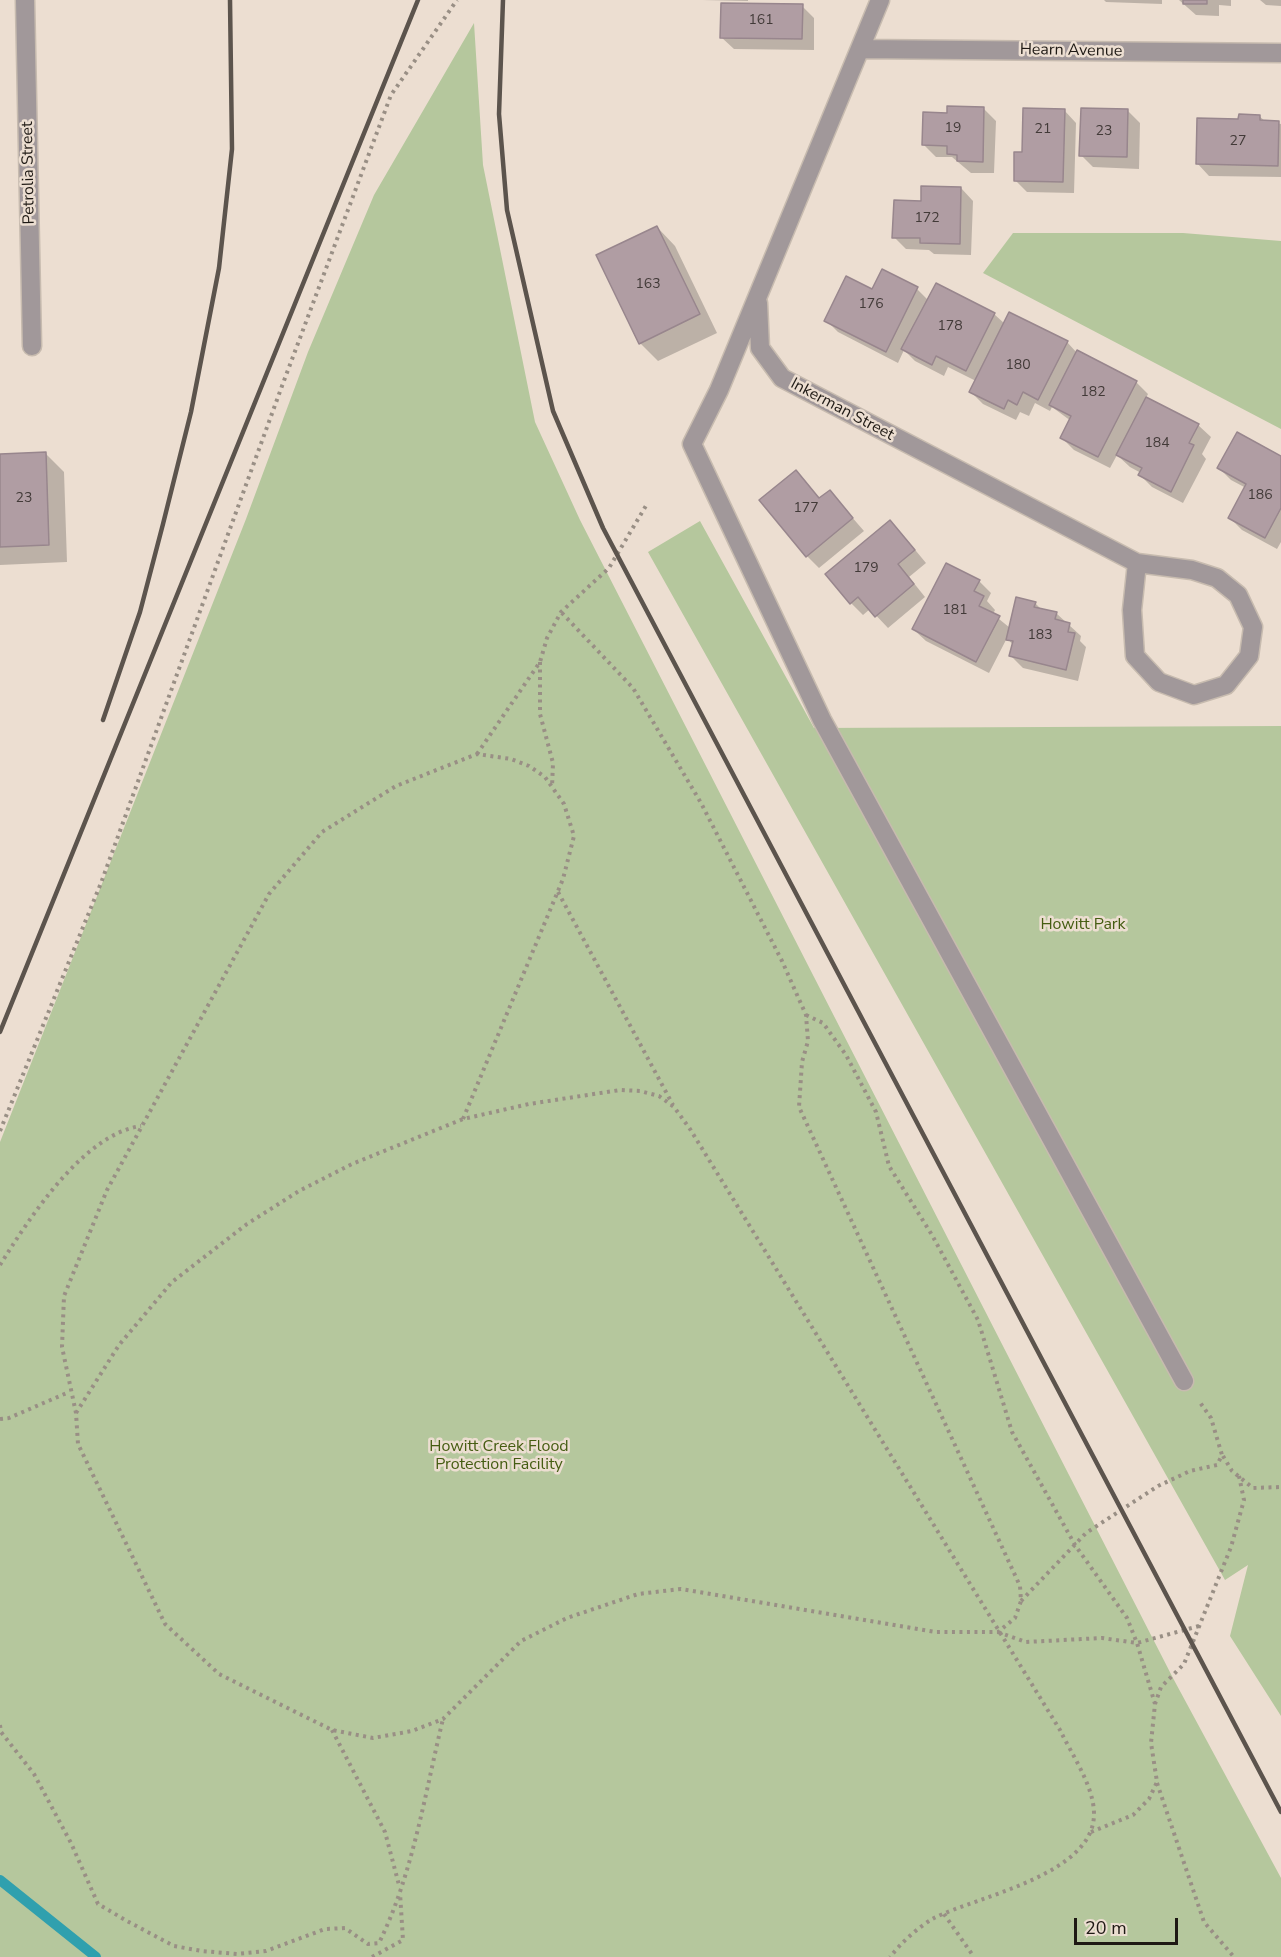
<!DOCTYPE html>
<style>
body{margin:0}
#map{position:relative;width:1281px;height:1957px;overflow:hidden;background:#ecded1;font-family:"Nunito Sans",sans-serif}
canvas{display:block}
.scale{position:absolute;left:1074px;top:1918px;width:104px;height:27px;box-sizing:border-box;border:3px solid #1e1914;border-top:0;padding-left:8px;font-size:18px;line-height:21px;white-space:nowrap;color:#1e1914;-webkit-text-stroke:4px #ecded1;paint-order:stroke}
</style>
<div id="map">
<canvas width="1281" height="1957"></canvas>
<div class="scale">20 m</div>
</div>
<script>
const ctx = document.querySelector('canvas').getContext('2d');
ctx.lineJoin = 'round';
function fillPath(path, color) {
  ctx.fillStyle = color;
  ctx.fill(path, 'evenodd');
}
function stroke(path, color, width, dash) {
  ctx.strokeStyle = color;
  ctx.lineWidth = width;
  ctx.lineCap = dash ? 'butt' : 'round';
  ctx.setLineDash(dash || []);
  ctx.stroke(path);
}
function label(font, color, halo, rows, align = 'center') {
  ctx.font = font + ' "Nunito Sans",sans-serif';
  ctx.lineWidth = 5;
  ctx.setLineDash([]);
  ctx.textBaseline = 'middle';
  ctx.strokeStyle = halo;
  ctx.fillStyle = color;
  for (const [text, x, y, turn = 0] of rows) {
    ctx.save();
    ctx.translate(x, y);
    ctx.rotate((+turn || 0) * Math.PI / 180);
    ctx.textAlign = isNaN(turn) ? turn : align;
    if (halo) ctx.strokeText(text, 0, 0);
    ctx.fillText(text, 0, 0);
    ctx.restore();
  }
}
fillPath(new Path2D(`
 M474,23L483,165L535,422L580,520L1174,1680L1281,1878V1957H0V1142L246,519L308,352L374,195Z
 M1013,233H1183L1281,241V429L983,273Z
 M700,521L814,728L1281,726V1716L1230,1636L1248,1565L1225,1580L648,552Z`), '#b5c79d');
fillPath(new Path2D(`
 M702,0H748V1Z
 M1104,0H1162V4L1106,2Z
 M1179,0H1231V6L1219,5V16L1196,15Z
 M1260,0H1281V6L1266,5Z
 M802,6L814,18V50L734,49L721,37Z
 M984,109L996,121L994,173H971L952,157H936L924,145L948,115Z
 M1064,110L1076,123L1074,193L1027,192L1015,180L1023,154Z
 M1128,111L1140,123L1139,169L1093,167L1081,155Z
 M1259,116L1265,121L1281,124V177L1209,176L1197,163L1240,121Z
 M961,188L973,201L971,255L934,254L929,250L906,249L894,237L923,202Z
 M657,227L675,246L717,333L658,361L640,343Z
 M917,289L928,300L994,314L1005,324L1067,342L1077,353L1136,382L1148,394L1146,398L1198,425L1211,437L1202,454L1206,459L1183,503L1152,487L1140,475L1141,473L1130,467L1117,455L1110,468L1074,450L1062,438L1071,421L1052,407L1050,411L1035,403L1029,416L1020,412L1016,420L983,404L971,392L976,381L948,367L944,376L915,361L904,350L898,363L838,332L826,320L873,291Z
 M46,454L64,472L67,562L0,565V455Z
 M1281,458V542L1277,549L1242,530L1229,517L1246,488L1231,480L1219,468Z
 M796,472L820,499L830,492L864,531L819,568L807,556Z
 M902,534L926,563L909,577L925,597L888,628L870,609L863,615L851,603Z
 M979,581L991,593L987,601L995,610L993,614L1010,628L1035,603L1042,610L1056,613L1081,636L1080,641L1086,647L1078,681L1023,668L1011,656L1013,645L1007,638L989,673L926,641L913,629Z`), '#0003');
stroke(new Path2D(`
 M0,1880L96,1957`), '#30a0ae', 10);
const building = new Path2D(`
 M1183,0H1207V4H1183Z
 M721,3L803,4L802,39L720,38Z
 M947,106L984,107L983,162L957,161V155L947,154V146L922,145L923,112L947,113Z
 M1023,108L1065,109L1063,182L1014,181V152H1022Z
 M1081,108L1128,109L1127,157L1079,156Z
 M1239,114L1260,115V120L1279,121L1278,166L1196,164L1197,118L1238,119Z
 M921,186L961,187L960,244L920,243V238H892L894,200L921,201Z
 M657,226L700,314L639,344L596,255Z
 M882,269L918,287L886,352L824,321L846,276L872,289Z
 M936,283L995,313L966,371L936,356L932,365L901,349Z
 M1009,312L1068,341L1038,400L1023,392L1017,405L1008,400L1004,409L969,392Z
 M1077,350L1137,381L1098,457L1060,438L1071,416L1049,405Z
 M1146,397L1199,424L1189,443L1194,445L1171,492L1138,475L1142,468L1116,455Z
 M1237,432L1281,456V508L1265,538L1228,518L1246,484L1217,468Z
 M46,452L49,545L0,547V454Z
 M796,470L819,498L830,490L853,518L806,557L759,500Z
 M890,520L915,550L898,564L914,584L875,617L858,597L850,604L825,574Z
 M946,563L980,580L974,591L984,596L979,606L1000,616L976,662L912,629Z
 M1016,597L1036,602L1034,607L1057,612L1055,619L1070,623L1068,632L1075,633L1066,670L1009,656L1013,641L1006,640Z`);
fillPath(building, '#b09da3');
stroke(building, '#98868d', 1.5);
const minor = new Path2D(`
 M25,0L32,346
 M880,0L719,390L692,444L822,720L1184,1381
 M861,49L1281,53
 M758,303L760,348L782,378L1137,563L1192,570L1217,578L1238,595L1253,627L1249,656L1226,685L1194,695L1159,682L1135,656L1132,610L1137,563`);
stroke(minor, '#c7bbaf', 21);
stroke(new Path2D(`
 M540,662V714L553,763L552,787
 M477,754L540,662L547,638L561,612L609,568L647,504
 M558,892L673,1105
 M806,1015L823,1023L846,1055L876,1112L889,1166L932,1235L978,1320L1012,1432L1075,1545L1127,1618L1137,1643L1155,1704
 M463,1119L563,879L574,836L564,804L545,777L529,766L511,759L477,754L396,786L322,832L269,894L107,1190L64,1296L62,1347L76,1413L78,1444L165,1624L219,1674L332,1730L373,1738L412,1731L443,1719L521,1641L567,1618L638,1594L681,1589L936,1632H998L1015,1618L1021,1601L1020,1586L799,1107L802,1062L808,1041L806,1015L782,961L701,803L633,688L561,612
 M0,1131L101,883L282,386L391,95L457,0
 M0,1265C29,1219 83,1134 141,1126
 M76,1413L119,1345L172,1282L247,1224L299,1191L352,1164L463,1119L529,1104L620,1090L640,1091L659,1096L674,1107L690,1129L1060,1730C1072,1755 1094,1786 1094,1814C1094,1875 978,1896 934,1918C918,1927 901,1943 890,1957
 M0,1419L9,1418L69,1392
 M1223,1456L1232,1471L1253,1488L1281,1487
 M1021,1601L1086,1533L1158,1486L1190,1471L1217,1465L1222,1455L1211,1418L1199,1401
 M998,1632L1026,1642L1102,1638L1137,1643L1199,1626
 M0,1725L1,1732L34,1774L71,1843L98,1904L127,1921L174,1946L202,1951L237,1954L266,1951L325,1929L345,1928L368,1944L379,1943C413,1874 425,1793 443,1719
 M332,1730L385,1832L399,1885
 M1157,1783L1204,1922L1234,1957
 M1091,1832L1133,1815L1149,1799L1157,1782L1151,1743L1155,1704L1161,1687L1184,1664L1231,1547L1244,1500L1239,1476
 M944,1914L974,1957
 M372,1957L403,1940L400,1893`), '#998f85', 4, [3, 4.5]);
stroke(minor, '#a1989a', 18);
stroke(new Path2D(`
 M503,0L499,114L507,210L553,411L603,528L1281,1812
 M103,720L140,612L163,524L191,412L219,268L232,149L230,0
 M0,1032L418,0`), '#5c544d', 4.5);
label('14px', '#423a38', null, [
 ["161",761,21],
 ["19",953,129],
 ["21",1043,130],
 ["23",1104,132],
 ["27",1238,142],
 ["172",927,219],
 ["163",648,285],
 ["176",871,305],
 ["178",950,327],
 ["180",1018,366],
 ["182",1093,393],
 ["184",1157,444],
 ["186",1260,496],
 ["23",24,499],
 ["177",806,509],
 ["179",866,569],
 ["181",955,611],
 ["183",1040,636]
]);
label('16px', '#1e1914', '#ecded1', [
 ["Hearn Avenue",1071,51,1],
 ["Petrolia Street",29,173,-91],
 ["Inkerman Street",842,410,28]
]);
label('16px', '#455d12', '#ecded1', [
 ["Howitt Park",1083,925],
 ["Howitt Creek Flood",499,1447],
 ["Protection Facility",499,1465]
]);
</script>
